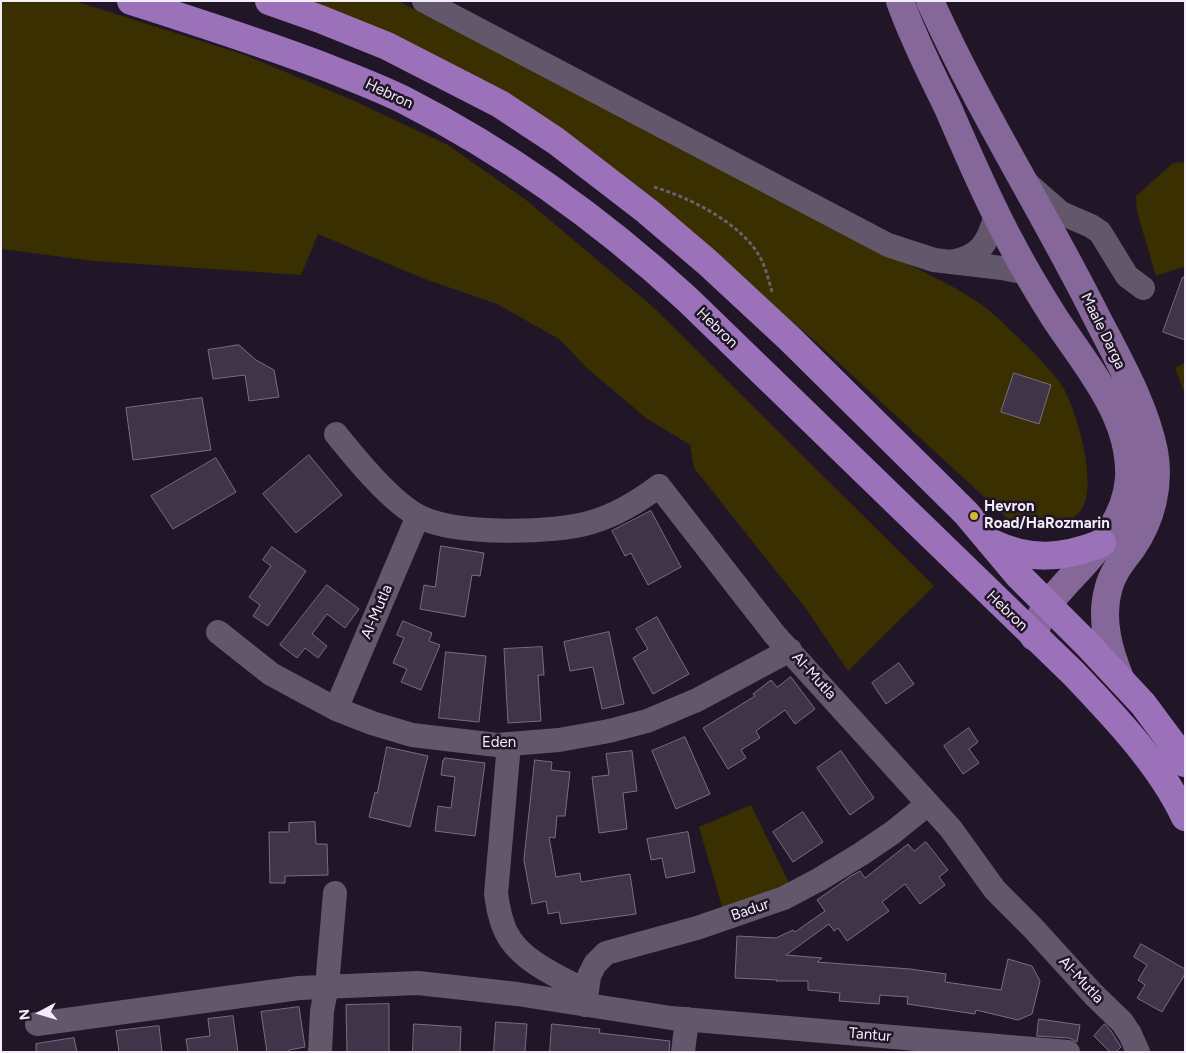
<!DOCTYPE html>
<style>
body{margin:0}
#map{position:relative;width:1186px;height:1053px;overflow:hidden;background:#211628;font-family:Figtree,sans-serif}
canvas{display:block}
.frame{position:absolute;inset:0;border:2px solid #f3ecf9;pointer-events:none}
.north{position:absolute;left:15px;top:988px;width:50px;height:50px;-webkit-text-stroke:4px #211628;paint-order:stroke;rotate:264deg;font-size:14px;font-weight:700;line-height:20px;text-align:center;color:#f3ecf9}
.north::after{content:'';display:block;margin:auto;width:18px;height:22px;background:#f3ecf9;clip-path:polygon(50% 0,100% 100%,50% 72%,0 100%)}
</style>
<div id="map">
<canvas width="1186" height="1053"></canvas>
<div class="frame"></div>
<div class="north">N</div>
</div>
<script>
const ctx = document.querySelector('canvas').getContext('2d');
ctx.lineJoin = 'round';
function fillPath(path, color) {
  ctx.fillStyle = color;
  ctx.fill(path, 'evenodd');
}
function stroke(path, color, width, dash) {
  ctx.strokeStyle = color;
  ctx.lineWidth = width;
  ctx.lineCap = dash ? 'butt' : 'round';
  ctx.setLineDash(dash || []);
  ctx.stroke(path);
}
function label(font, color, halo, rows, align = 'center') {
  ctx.font = font + ' Figtree,sans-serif';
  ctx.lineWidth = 5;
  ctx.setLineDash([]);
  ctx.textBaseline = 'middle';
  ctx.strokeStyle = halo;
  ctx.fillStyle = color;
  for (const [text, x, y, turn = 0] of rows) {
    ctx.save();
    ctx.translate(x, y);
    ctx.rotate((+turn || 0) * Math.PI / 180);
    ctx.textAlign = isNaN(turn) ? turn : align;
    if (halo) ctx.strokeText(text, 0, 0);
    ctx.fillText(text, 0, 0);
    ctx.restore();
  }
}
fillPath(new Path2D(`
 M1,1H75L245,55L352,100L448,145L526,200L652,306L934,586L848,671L807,610L694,468L690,445L646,418L588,369L559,339L497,304L422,278L318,234L301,275L94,261L1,249Z
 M310,1H398L955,288C966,295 979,302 990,311C1005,324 1019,339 1034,353C1044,364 1058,377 1065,391C1078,416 1094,474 1085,502C1081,514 1067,525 1055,527C1037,532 1023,527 1008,519L815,341L591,153Z
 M1185,162V266L1156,276L1137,212L1136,196L1173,163Z
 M1185,363V394L1175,368Z
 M751,805L790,885L723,910L699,827Z`), '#3a2f00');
const building = new Path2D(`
 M1183,277H1185V340L1163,332Z
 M239,345L256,360L274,370L279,397L249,401L245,375L213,379L208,350Z
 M1014,373L1051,385L1039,424L1001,412Z
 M202,398L211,450L133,460L126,408Z
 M309,455L342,495L296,533L263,494Z
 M216,458L236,492L173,529L151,496Z
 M651,511L681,567L648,585L631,553L625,556L612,531Z
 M441,546L484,553L480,576L472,575L465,617L420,609L424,585L435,587Z
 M272,547L306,571L268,626L253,616L260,605L249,597L271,566L263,560Z
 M327,585L359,609L345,628L327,614L312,634L327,646L318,658L305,648L297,658L280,645Z
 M657,617L689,674L653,694L633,658L648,649L636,629Z
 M403,621L432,633L429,641L440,645L421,690L401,682L407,669L393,663L404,638L397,635Z
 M609,632L624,704L602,709L593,667L570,671L564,642Z
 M542,647L544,675H538L541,721L508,723L504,649Z
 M446,652L486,656L479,722L439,718Z
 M899,663L914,684L886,704L872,683Z
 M791,677L815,709L795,724L785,710L756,731L760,738L741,750L746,758L728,769L703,728L755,696L753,694L771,680L777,687Z
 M969,728L978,742L969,749L979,763L963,774L944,746Z
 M685,737L710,794L676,809L652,751Z
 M387,747L428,756L410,827L369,817L375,792L377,793Z
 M632,751L637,791L623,793L627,829L599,833L592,777L609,775L606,754Z
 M841,751L874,798L850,815L817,768Z
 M445,758L485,763L475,836L435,831L438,806L451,808L455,777L441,775L443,760H444Z
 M535,760L552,762L551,770L570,772L565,816H557L555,838L549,837L556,877L580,873L581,882L630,874L636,914L561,924L559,912L548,914L546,901L532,904L524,860Z
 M803,812L823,842L793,862L773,832Z
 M315,822L316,844H327L328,875L285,876V883H270L269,832H289V823Z
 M688,832L695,872L666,878L662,858L651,860L647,839Z
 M926,842L948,870L939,877L945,885L920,904L905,884L882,902L889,911L847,941L838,928L834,931L829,924L786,955L822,958L817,962L910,969L946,974L945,982L1001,990L1008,959L1032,966L1040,981L1032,1014L1018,1020L976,1010L975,1014L907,1004L908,997L880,995L879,1004L839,1001L840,993L808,990V981H776L777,980L735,978L737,936L776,938L793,930L795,932L825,911L817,900L851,876L860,871L865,878L908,844L914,851Z
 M1141,944L1185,969V974L1162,1012L1137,998L1145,985L1138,980L1147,965L1134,957Z
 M389,1004V1052H347L346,1005Z
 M299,1007L305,1047L289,1050V1052H267L261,1012Z
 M233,1016L238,1052H188L186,1039L210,1036L208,1019Z
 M1039,1019L1080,1025L1077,1042L1069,1038L1037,1036Z
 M496,1022L527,1024L525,1052H494Z
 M414,1024L461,1027L460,1052H413Z
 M552,1024L600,1029L599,1033L670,1041L669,1052H550Z
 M1105,1024L1111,1031L1121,1047L1116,1052H1110L1094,1036Z
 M159,1026L162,1052H119L116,1031Z
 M74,1038L77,1052H36V1044Z`);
fillPath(building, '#3f3448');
stroke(building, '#7a6d84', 1);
stroke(new Path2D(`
 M654,187C691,198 743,224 761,259C766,269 769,281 772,292`), '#685f6f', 3, [4, 2.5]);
stroke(new Path2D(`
 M424,1L888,245L934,260L1002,268L1027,273
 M1029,185L1061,213L1091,226L1100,232L1127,276L1143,288
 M951,262C981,256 988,243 996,215
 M336,434C357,460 391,502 420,517C456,535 554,534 592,522C616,515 639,501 659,486L775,635L951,829L995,890L1032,927L1094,995L1122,1022L1130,1034L1138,1052
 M218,632L271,674L336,709L372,723L412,735L497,745L559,740L609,731L647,721L697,700L790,650
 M336,709L418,516
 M509,744L496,894C498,907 500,920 506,932C520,961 559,977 586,991
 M585,1005L589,976L595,964L606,953L697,928L784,898L820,879L861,854L892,833L928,804
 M37,1024L299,988L418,983L517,994L671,1018L1068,1052
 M320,1052L322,1011L327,986L335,893
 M683,1052L687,1019`), '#63576c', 24);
stroke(new Path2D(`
 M900,1C913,38 931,73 948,108C968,154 988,201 1012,245C1025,270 1039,293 1054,317C1086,366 1132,416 1129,478C1126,521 1096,551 1069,580C1052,599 1039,611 1034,637
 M930,1C979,110 1043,210 1096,316C1118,359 1144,403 1154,451C1160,485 1152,519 1132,548C1122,561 1112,573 1108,590C1100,620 1109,651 1120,678`), '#85679a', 28);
stroke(new Path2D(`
 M131,1C197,22 263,43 328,68C353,78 380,88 404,100C508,153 602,221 687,299L1074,674C1114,716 1160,764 1185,817
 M269,1L320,19L387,46L500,104L556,141L647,211L707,262L790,339L966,513L1018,575L1087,644L1143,704L1172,743L1185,763
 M990,542C1029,561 1062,559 1102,543`), '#9b72b9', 28);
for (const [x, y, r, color] of [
 [974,516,5,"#d4b635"]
]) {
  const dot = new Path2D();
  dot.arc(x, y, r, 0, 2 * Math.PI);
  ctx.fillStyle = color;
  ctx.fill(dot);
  stroke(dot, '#211628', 2);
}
label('15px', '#f3ecf9', '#211628', [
 ["Hebron",389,94,25],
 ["Hebron",717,328,44],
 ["Maale Darga",1103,331,64],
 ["Hebron",1007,611,44],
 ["Al-Mutla",377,612,-67],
 ["Al-Mutla",814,676,48],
 ["Eden",499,743],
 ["Badur",750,910,-19],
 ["Al-Mutla",1081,980,47],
 ["Tantur",870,1035,5]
]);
label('bold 15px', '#f3ecf9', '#211628', [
 ["Hevron",984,507],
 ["Road/HaRozmarin",984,524]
], 'left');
</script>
